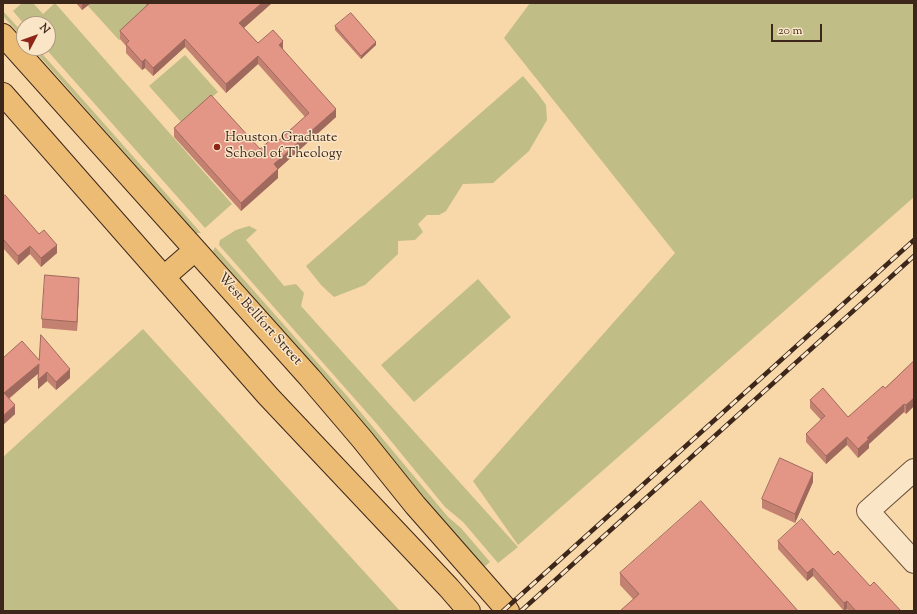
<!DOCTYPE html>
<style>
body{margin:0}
#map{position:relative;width:917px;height:614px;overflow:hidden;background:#f8d7a9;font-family:"Sorts Mill Goudy",serif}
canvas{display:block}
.frame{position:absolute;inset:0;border:4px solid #3c271a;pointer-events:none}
.north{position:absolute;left:16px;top:16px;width:40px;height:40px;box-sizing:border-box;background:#fae5c7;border:1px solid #ae9982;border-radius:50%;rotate:49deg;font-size:11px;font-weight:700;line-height:16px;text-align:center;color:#3c271a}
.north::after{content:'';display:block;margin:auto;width:14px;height:18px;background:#8f2418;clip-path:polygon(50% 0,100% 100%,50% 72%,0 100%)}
.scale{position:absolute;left:771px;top:24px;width:51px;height:18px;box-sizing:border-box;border:2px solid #3c271a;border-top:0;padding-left:5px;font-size:12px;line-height:14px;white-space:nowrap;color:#3c271a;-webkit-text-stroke:3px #fae5c7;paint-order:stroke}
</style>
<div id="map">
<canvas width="917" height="614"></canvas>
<div class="frame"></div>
<div class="north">N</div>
<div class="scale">20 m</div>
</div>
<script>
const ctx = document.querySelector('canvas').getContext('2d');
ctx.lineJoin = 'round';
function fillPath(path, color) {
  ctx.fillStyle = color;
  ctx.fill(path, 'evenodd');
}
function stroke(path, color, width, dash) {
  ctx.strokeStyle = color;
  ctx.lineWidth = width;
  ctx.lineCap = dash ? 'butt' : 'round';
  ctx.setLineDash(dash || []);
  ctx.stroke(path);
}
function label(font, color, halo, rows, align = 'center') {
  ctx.font = font + ' "Sorts Mill Goudy",serif';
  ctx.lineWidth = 3;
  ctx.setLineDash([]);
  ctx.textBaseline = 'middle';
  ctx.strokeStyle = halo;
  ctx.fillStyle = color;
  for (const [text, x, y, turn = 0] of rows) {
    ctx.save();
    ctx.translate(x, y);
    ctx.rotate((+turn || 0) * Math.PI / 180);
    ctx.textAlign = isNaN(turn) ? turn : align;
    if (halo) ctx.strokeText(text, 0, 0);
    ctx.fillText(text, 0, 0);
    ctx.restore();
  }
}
fillPath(new Path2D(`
 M22,3H33L43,14L55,3L232,204L205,228L45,48H48V24H24L13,11Z
 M87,3H145L152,10L119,40L88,6L89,4Z
 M530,3H914V197L518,545L473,481L675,253L504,38Z
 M3,11L24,34V39L3,16Z
 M32,48H37L201,233H196Z
 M185,55L218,92L182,123L149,86Z
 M523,76L538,94L546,105L547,120L529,151L493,183L463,184L446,211L439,215H427L418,224L423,232L415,240L398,241V254L365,285L334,297L321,285L306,266Z
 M249,226L257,230L246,240L284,286L296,284L304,293L301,306L518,547L498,563L463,522L445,507L377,424L219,245L220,240L236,230Z
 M215,247L347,396L448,517L461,528L490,562L484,567L435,511L344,399L213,251Z
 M478,279L511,317L414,402L381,365Z
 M143,329L400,611H3V457Z`), '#c0bd86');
const minor = new Path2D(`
 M914,470L868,511L914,562`);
const major = new Path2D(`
 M3,35L310,378L362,439L415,505L508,611
 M3,94L268,396L449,588L469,611
 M164,277L195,250`);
stroke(minor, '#6b533e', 24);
stroke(major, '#3c271a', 24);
stroke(minor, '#fae5c7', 22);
stroke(major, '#ecbc74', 22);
const rail = new Path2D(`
 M503,611L914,240
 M521,611L914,256`);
stroke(rail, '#3c271a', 4.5);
stroke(rail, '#fae5c7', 3, [9]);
fillPath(new Path2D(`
 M76,3H91L82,10Z
 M145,3H272L244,28L258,43L283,50L336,117L278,169V178L241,211L174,137V128L260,149L278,141L305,117L258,64L226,93L185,47L153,76L145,68L142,70L126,53V46L120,39V31L147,6Z
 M335,26L376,45L361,59L335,30Z
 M3,197L57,253L41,267L30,254L18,265L3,248Z
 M79,287L77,331L42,328V319Z
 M3,358L39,360L70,378L56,390L47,381L38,389V373L9,399L15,414L3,425Z
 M914,361V406L906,414L904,412L869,444V448L858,458L847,445L826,464L806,442V434L821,420L810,408V400L848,417L885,388Z
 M813,482L795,523L762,508V499Z
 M778,541L834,555L870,586L901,611H848L847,609L844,611L813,576L807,581L778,549Z
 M620,573L798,611L633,599L620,585Z`), '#c38172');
fillPath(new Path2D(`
 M82,3H91L82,10Z
 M262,3H272L239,32V23Z
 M185,39V47L153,76V68Z
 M283,41V50L279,45Z
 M376,42V45L361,59V56Z
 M258,56V64L226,93V84Z
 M145,59V68L142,70V62Z
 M336,109V117L274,173V164Z
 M278,169V178L241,211V203Z
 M57,245V253L41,267V258Z
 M30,246V254L18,265V256Z
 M79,278V287L77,331V322Z
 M39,364V373L4,402V393Z
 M70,369V378L56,390V382Z
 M47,372V381L38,389V380Z
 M914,398V406L906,414V405Z
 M904,404V412L869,444V448L858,458V449L867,438Z
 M15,405V414L3,425V416Z
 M847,437V445L826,464V456Z
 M813,473V482L795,523V514Z
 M813,568V576L807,581V573Z
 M847,601V609L844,611V603Z`), '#9f695d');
const building = new Path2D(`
 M150,3H262L239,23L258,43L273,30L283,41L279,45L336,109L274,164L278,169L241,203L174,128L211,95L260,149L274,137L278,141L309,113L258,56L226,84L185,39L153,68L145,59L142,62L126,44L129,41L120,31Z
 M351,13L376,42L361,56L335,26Z
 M5,195L39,234L44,230L57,245L41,258L30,246L18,256L3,239V197Z
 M45,275L79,278L77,322L42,319Z
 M41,335L70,369L56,382L47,372L38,380L39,364L4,393L15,405L3,416V358L22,341L39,360Z
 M914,361V398L906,405L904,404L867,438L869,439L858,449L847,437L826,456L806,434L825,416L810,400L823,388L848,417L883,386L885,388Z
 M780,458L813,473L795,514L762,499Z
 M701,501L798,611H620L639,594L620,573Z
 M802,519L834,555L838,551L870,586L874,582L901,611H856L847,601L844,603L813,568L807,573L778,541Z`);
fillPath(building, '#e39685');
stroke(building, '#9f695d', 1);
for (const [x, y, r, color] of [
 [217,147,4,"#8f2418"]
]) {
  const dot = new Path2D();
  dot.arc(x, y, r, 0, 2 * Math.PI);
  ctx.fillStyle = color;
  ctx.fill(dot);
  stroke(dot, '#fae5c7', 1.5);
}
label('14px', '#3c271a', '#fae5c7', [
 ["Houston Graduate",225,139],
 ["School of Theology",225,155]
], 'left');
label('14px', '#3c271a', '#fae5c7', [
 ["West Bellfort Street",259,320,48]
]);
</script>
